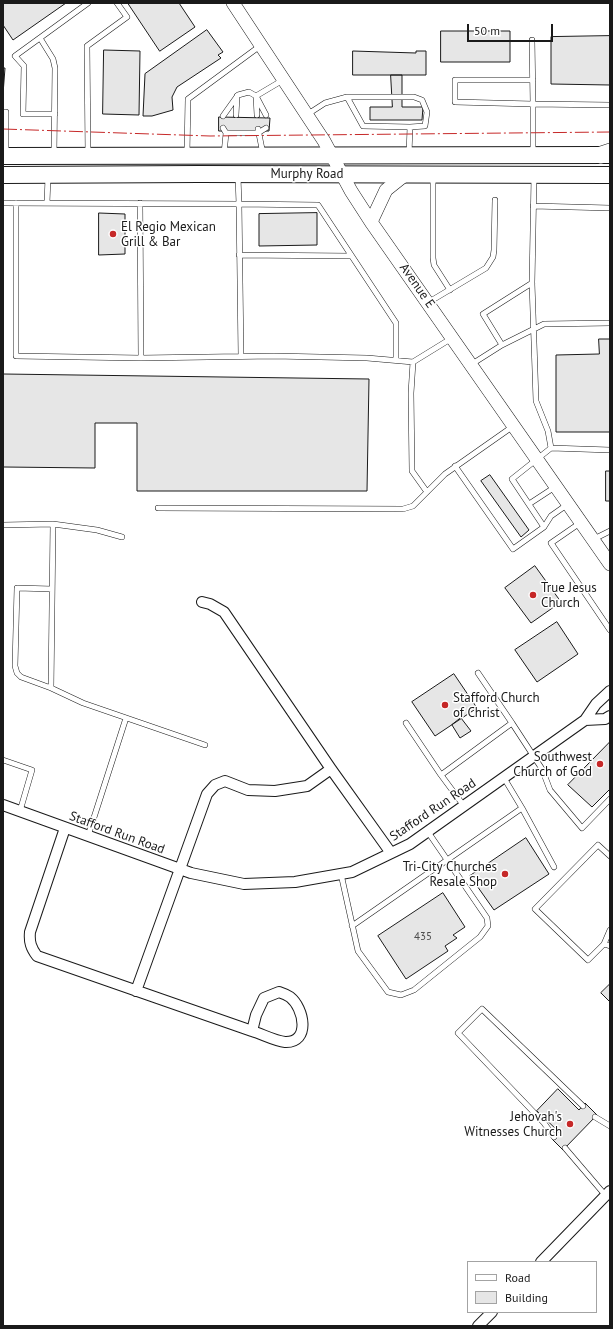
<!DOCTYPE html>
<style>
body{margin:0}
#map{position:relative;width:613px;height:1329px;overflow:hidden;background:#fff;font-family:"PT Sans",sans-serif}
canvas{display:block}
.frame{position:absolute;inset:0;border:4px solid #1a1a1a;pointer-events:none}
.legend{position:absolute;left:467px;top:1261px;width:130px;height:52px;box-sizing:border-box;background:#fff;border:1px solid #a3a3a3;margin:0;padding:5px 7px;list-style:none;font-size:12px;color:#1a1a1a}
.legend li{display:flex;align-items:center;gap:8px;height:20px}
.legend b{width:20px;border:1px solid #a3a3a3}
.scale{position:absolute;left:467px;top:24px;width:86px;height:18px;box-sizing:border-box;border:2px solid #1a1a1a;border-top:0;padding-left:5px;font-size:12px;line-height:14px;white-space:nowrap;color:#1a1a1a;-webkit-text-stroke:3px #fff;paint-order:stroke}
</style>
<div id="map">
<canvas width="613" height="1329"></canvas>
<div class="frame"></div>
<ul class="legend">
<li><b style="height:5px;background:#fff"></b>Road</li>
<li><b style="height:11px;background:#e6e6e6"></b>Building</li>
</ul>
<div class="scale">50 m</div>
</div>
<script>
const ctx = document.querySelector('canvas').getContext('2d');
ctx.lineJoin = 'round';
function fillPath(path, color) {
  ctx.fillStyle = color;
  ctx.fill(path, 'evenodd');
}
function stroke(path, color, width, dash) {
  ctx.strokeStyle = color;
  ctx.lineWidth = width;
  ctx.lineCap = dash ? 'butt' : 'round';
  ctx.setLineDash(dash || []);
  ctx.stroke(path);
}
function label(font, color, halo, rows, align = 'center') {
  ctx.font = font + ' "PT Sans",sans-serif';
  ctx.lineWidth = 3;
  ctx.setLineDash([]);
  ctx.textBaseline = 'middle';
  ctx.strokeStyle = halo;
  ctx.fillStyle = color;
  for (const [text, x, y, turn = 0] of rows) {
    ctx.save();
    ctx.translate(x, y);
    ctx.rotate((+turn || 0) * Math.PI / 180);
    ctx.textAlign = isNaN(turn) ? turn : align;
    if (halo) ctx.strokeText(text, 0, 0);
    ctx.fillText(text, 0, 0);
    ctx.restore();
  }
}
const building = new Path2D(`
 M3,3H66L13,40L3,25Z
 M128,3H179L195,27L160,51Z
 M207,30L223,52L218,55L221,58L177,87L172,97L173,110L152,116H143L145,74Z
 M441,31H510V62H441Z
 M610,36V85L551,84V37Z
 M104,50L140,51L139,115L103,114Z
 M353,51L416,53V51H426V75H353Z
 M3,68H5L3,94Z
 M391,75H402V107H423L422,120H370V107H392Z
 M219,117L270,118L269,131H219Z
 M99,213L125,214V254L99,255Z
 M317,213V245L259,246V214Z
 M599,339H610V432H556V355L599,354Z
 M3,374L369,379L367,491H137V423H95V468L3,467Z
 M606,471H610V501H606Z
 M490,475L529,530L521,537L481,481Z
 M535,566L561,602L531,623L505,588Z
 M557,622L578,654L537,682L515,650Z
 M454,674L477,708L435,736L412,702Z
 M461,718L471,731L460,738L452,725Z
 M610,742V789L592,807L568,785Z
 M526,838L549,874L494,910L470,876Z
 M443,893L465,927L453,935L457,938L445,946L448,951L406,979L378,936Z
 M610,984V1002L601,993Z
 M558,1089L579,1110L585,1103L597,1115L563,1150L552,1139L559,1132L537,1111Z`);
fillPath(building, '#e6e6e6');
stroke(building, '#1a1a1a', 1);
const service = new Path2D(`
 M40,38L53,59L55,68L54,154
 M532,40L533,104L610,105
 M533,80H455V102L533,104V152
 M347,97H414L422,100L427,112L425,126L410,127
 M3,112H6V155
 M55,114H23L24,66L15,56L88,3
 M308,114L325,103L347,97L363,126L410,127L409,154
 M236,115L237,96
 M257,115L256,96L283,80
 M223,116L238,95L249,92L256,96L266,115
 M223,128L226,133H258L266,128
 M258,129L263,154
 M187,153L188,99L260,46
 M224,154L226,133
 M88,155L87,46L127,17L117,3
 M433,176V258L434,265L450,290
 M534,177L532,283L536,401L548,431L551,448L512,479L544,527
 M3,203L239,204L238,177
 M16,203V356L141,358L140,203
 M47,203L48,177
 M533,206L610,208
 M239,255L351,256
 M429,302L486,268L493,257L494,250L495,200
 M502,345L483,314L532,283
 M241,356L239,204L318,205L396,323V360
 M141,358L274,356L367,358L413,362
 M472,364L502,345L544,324L610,323
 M551,448L610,450
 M455,466L513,549L544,527L551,516L568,504
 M427,492L412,471L411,393L413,362L452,338
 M529,504L555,487
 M158,508L403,509L413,506L445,474L512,427
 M580,523L551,543L610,630
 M53,524L51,688L83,703L205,745
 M3,525L53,524L97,530L122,537
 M594,539L610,531
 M478,673L512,723
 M51,688L21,677L17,673L15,666L17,588L52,589
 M406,723L441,775
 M3,760L32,770L20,811
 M464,806L441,775L512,723L542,769L550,790L582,828L610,799
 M522,808L554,867
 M88,836L126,718
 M341,874L358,951L388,992L401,995L414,990L480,937L488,926L487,918L428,832
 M352,926L522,808L504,778
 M610,930L604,944L610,946
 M604,944L588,960L535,909L598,845L610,856
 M595,1117L610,1126
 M554,1137L544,1123L458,1033L482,1009L583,1106
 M565,1148L606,1196`);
const minor = new Path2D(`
 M202,602L210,604L224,612L331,769L391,853
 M585,720L605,719L610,716
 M3,805L191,873L244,884L295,882L352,872L410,844L585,720L596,704L610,691
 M65,828L30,932C29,942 31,948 37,956L252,1031C262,1034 275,1041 285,1042C311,1043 304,1008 290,997C287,995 282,993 279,992L264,998L256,1015L252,1031
 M136,991L207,794L215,785L225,781L248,790L275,791L307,786L331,769
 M541,1262L610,1191
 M478,1326L492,1312`);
const tertiary = new Path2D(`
 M233,3L324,141L351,191L371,222L610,564
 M371,222L386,190L406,174`);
const primary = new Path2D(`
 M3,156L610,155
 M3,175L198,174L610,175`);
const trunk = new Path2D(`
 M601,155L610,152`);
stroke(service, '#1a1a1a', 6);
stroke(minor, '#1a1a1a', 12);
stroke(tertiary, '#1a1a1a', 14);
stroke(primary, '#1a1a1a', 18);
stroke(trunk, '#1a1a1a', 18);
stroke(service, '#fff', 5);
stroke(minor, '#fff', 10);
stroke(tertiary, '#fff', 13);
stroke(primary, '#fff', 16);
stroke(trunk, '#fff', 17);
stroke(new Path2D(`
 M3,129L210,136L610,132`), '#c62828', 1, [14, 3, 2, 3]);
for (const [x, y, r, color] of [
 [113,234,4,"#c62828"],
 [533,595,4,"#c62828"],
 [445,705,4,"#c62828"],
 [600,764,4,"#c62828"],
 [505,874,4,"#c62828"],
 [570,1124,4,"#c62828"]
]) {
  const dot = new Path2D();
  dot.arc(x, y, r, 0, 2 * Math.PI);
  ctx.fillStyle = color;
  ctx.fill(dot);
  stroke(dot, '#fff', 1.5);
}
label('11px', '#4d4d4d', null, [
 ["435",423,937]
]);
label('13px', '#1a1a1a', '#fff', [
 ["Murphy Road",307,174],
 ["Avenue E",417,286,55],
 ["Stafford Run Road",433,810,-34],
 ["Stafford Run Road",117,833,20]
]);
label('13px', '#1a1a1a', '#fff', [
 ["El Regio Mexican",121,227],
 ["Grill & Bar",121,242],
 ["True Jesus",541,588],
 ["Church",541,603],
 ["Stafford Church",453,698],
 ["of Christ",453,713],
 ["Southwest",592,757,"right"],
 ["Church of God",592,772,"right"],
 ["Tri-City Churches",497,867,"right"],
 ["Resale Shop",497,882,"right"],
 ["Jehovah's",562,1117,"right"],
 ["Witnesses Church",562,1132,"right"]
], 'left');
</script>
